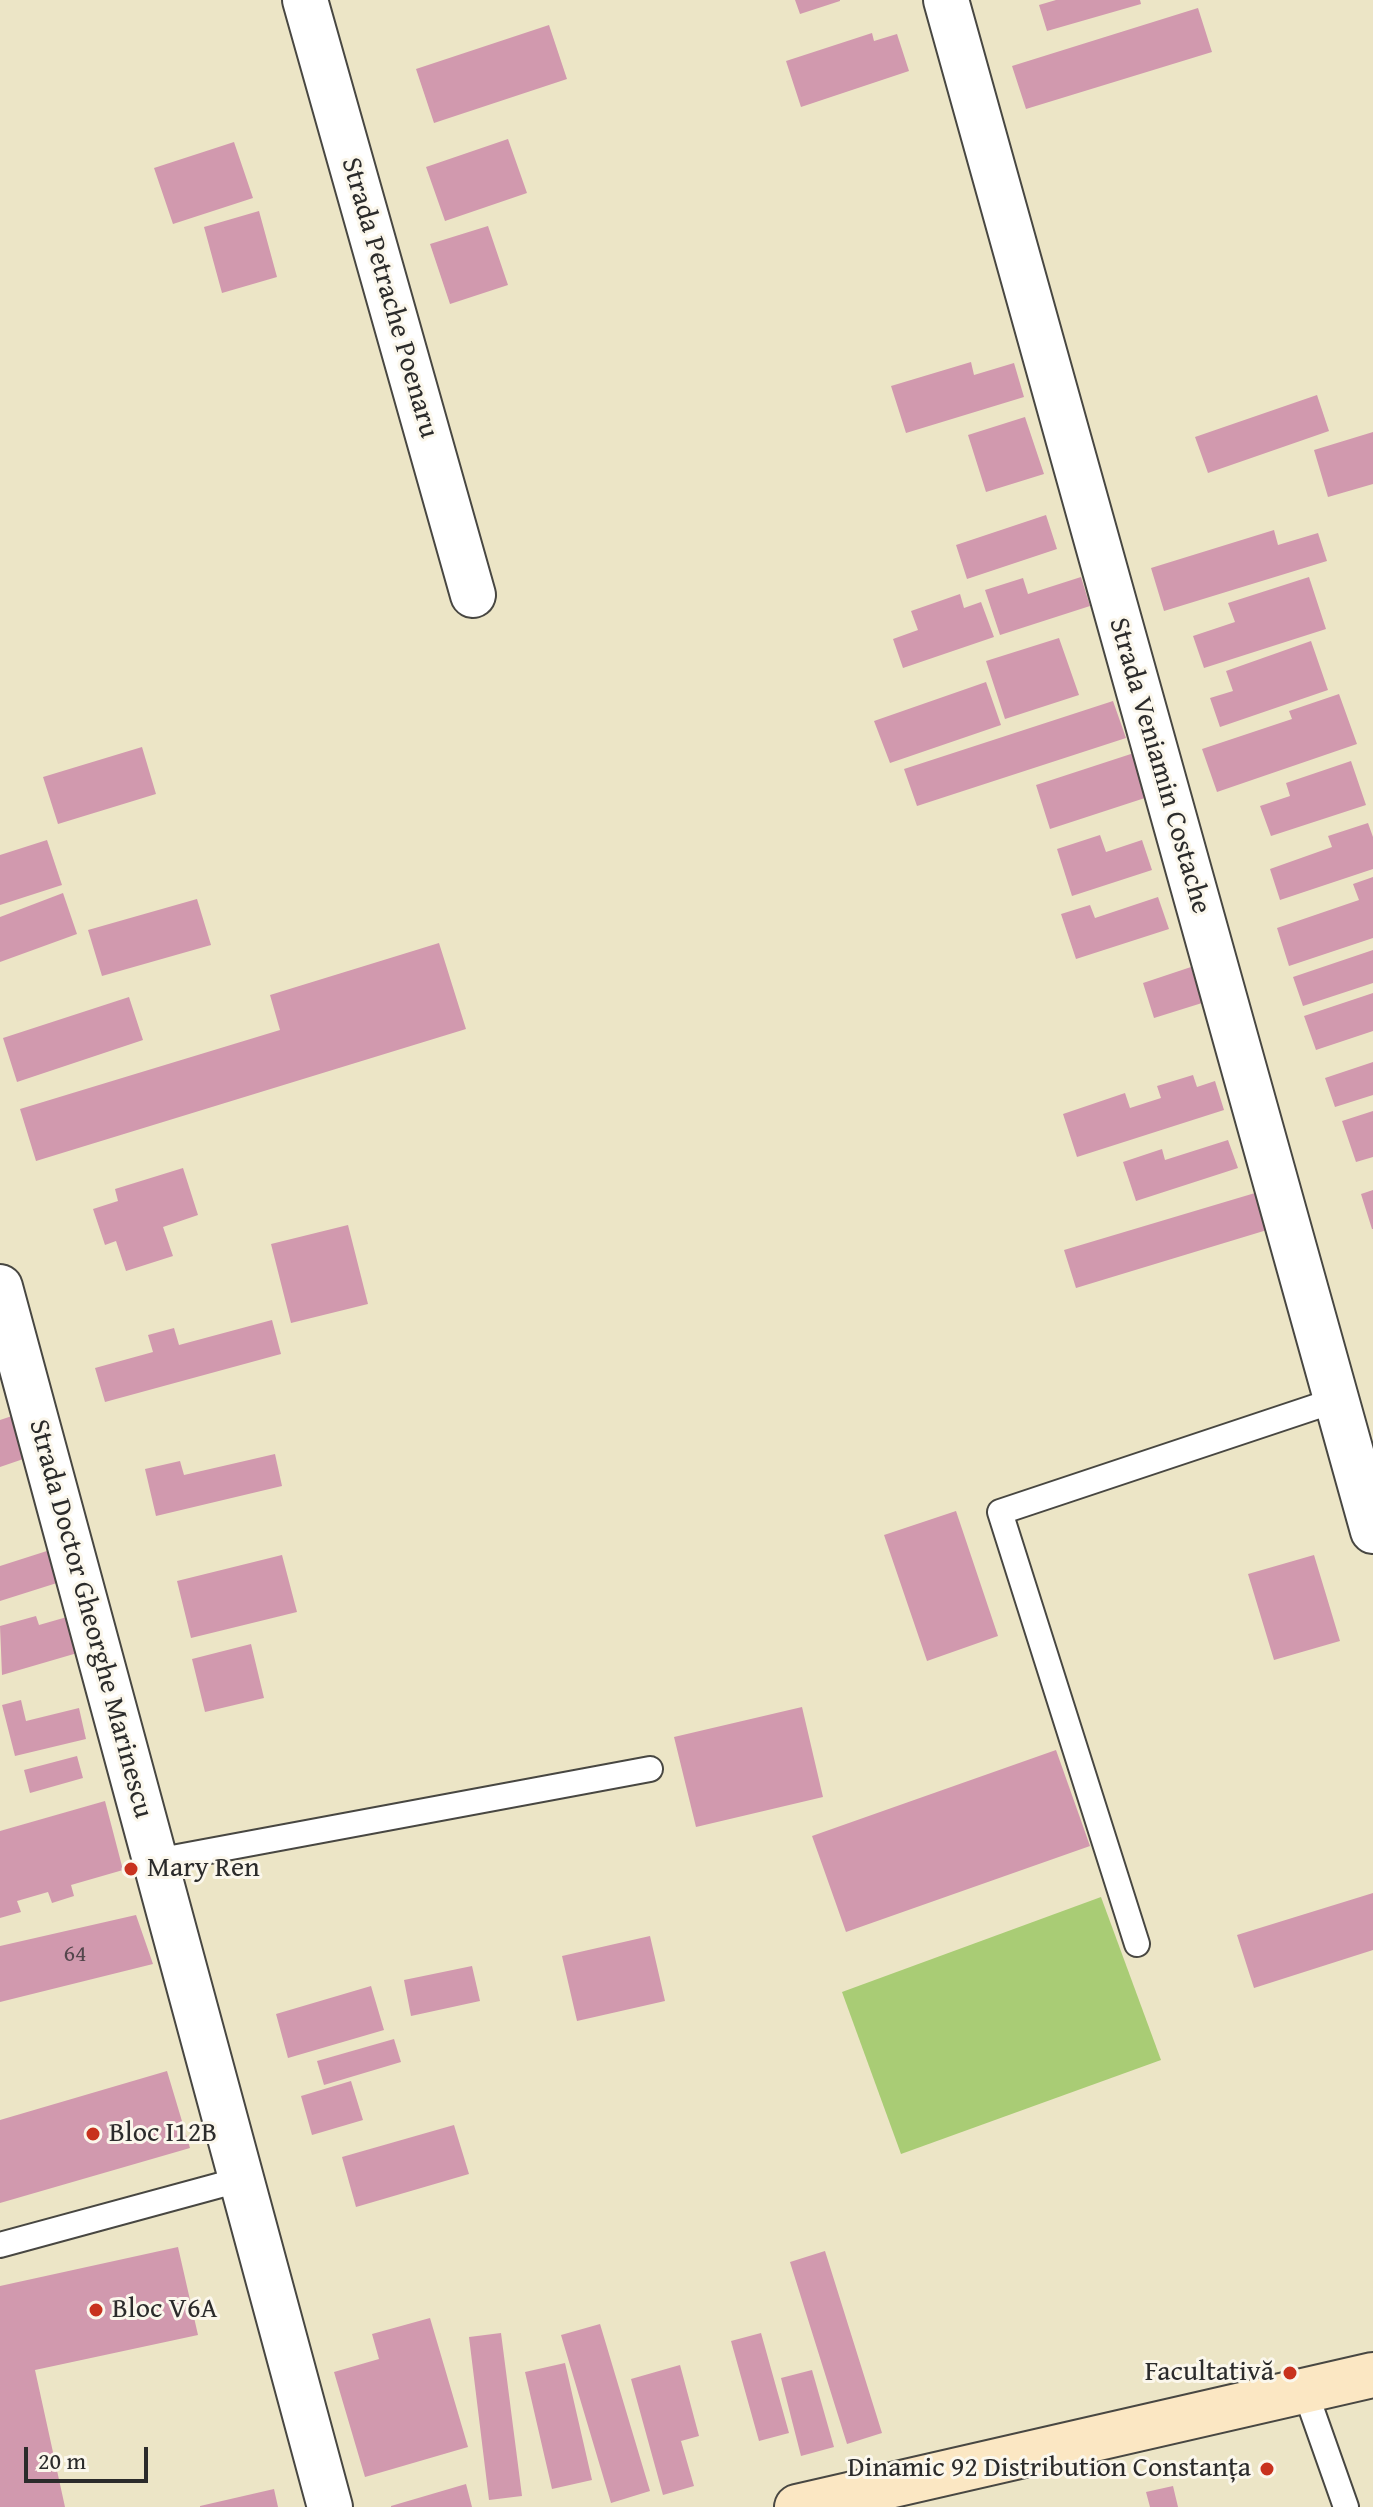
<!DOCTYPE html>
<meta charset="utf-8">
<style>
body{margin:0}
#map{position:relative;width:1373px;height:2507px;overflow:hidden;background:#ece5c6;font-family:"Gentium Book Plus",serif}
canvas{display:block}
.scale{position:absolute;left:24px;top:2447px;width:124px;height:36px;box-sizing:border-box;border:4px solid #2b2b2b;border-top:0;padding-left:10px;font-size:24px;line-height:28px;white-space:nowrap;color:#2b2b2b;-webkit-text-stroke:6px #fbf7ec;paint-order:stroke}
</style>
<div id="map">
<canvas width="1373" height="2507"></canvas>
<div class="scale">20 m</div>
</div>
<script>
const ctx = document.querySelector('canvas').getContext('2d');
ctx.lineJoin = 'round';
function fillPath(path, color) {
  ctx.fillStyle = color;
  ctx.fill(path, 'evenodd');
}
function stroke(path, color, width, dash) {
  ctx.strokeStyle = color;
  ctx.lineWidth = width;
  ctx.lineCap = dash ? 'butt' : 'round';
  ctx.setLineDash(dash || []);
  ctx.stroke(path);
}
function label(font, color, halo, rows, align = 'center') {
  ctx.font = font + ' "Gentium Book Plus",serif';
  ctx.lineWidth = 6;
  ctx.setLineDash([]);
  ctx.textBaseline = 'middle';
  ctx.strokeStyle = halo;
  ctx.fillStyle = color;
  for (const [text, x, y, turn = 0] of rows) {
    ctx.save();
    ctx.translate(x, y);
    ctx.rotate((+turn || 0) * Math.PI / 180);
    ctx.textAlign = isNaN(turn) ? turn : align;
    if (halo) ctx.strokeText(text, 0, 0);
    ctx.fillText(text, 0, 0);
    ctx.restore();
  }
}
fillPath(new Path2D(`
 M1101,1897L1161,2060L901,2154L842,1992Z`), '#a9cc75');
fillPath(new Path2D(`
 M795,0H840V1L800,14Z
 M1056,0H1140L1141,4L1047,31L1039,5Z
 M1198,8L1212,52L1026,109L1012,66Z
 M549,25L567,79L434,123L416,69Z
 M872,33L874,41L897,34L909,71L801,107L786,61Z
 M508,139L527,193L445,221L426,167Z
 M234,142L253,198L173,224L154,168Z
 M259,211L277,277L222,293L204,227Z
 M488,226L508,285L450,304L430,244Z
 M971,362L974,375L1014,363L1024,397L906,433L891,386Z
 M1317,395L1329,431L1208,473L1195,437Z
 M1025,417L1044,474L986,492L968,435Z
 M1373,432V484L1328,497L1314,450Z
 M1046,515L1057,549L967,579L956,545Z
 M1274,530L1278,545L1318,533L1327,561L1164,611L1151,568Z
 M1081,577L1090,606L1000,635L985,590L1023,578L1028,594Z
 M1309,577L1326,629L1204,668L1193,636L1235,622L1228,603Z
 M960,594L964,608L981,602L994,637L903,668L893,639L918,630L911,611Z
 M1059,638L1079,695L1005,719L986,661Z
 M1311,641L1328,690L1220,727L1210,698L1233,691L1226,671Z
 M986,682L1001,725L890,763L874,721Z
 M1339,694L1357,744L1217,792L1202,749L1292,719L1289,711Z
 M1113,701L1126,738L917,806L904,769Z
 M142,747L156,794L58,824L43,777Z
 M1137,752L1151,796L1050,829L1036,785Z
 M1351,761L1366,805L1271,836L1260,806L1290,796L1286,783Z
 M1368,823L1373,837V869L1280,900L1270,869L1332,847L1328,836Z
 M1100,835L1106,852L1142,840L1152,870L1072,896L1057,849Z
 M47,840L62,885L0,905V855Z
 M1373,877V938L1289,966L1277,928L1359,900L1353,884Z
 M63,893L77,934L0,962V917Z
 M1158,897L1169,929L1076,959L1061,914L1090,905L1095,918Z
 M197,899L211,945L102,976L88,930Z
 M439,943L466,1029L36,1161L20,1109L280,1030L270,995Z
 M1373,950V983L1303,1006L1293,977Z
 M1191,967L1202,1003L1154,1018L1143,983Z
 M1373,993V1031L1316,1050L1304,1016Z
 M129,997L143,1040L17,1082L3,1038Z
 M1373,1062V1095L1335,1107L1325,1078Z
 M1193,1075L1197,1087L1215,1081L1224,1110L1077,1157L1063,1114L1125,1093L1130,1108L1161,1098L1157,1086Z
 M1373,1111V1157L1356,1162L1342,1121Z
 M1228,1140L1238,1168L1136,1201L1123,1162L1162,1149L1165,1160Z
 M183,1168L198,1215L163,1227L173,1256L126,1271L116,1241L105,1245L93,1209L118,1201L115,1189Z
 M1373,1190V1229H1372L1361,1194Z
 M1255,1193L1267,1230L1076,1288L1064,1250Z
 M348,1225L368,1304L291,1323L271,1244Z
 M272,1320L281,1354L105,1402L95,1368L153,1352L148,1335L174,1328L179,1345Z
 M18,1414L32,1456L0,1467V1420Z
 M275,1454L282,1486L156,1516L145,1469L180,1461L184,1475Z
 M956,1511L998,1636L927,1661L884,1535Z
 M50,1550L60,1582L0,1601V1566Z
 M282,1555L297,1612L191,1638L177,1581Z
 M1314,1555L1340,1641L1274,1660L1248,1574Z
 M81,1613L91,1649L2,1675L0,1626L36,1616L39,1625Z
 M251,1644L264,1698L205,1712L192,1659Z
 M21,1700L26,1721L79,1708L86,1739L15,1756L2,1705Z
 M802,1707L823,1797L696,1827L674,1737Z
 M1056,1750L1090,1846L846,1932L812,1836Z
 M77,1756L83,1778L30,1793L24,1770Z
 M105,1801L123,1870L71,1885L74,1896L52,1903L48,1892L17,1901L21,1912L0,1918V1831Z
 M1373,1893V1950L1254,1988L1237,1935Z
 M136,1915L153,1964L0,2002V1946Z
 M650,1936L665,2001L577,2021L562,1956Z
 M472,1966L480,2001L411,2016L404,1980Z
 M371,1986L384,2030L288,2058L276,2014Z
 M394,2039L401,2062L324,2085L317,2061Z
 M167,2071L190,2148L0,2203V2120Z
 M351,2081L363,2120L312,2135L301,2096Z
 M454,2125L469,2174L356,2207L342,2157Z
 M178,2247L198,2335L35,2370L65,2507H0V2286Z
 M825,2251L882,2433L847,2444L790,2262Z
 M430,2318L468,2447L365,2477L334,2372L379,2359L372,2334Z
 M600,2324L650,2491L611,2503L561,2335Z
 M501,2333L522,2496L489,2500L469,2337Z
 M761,2333L789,2433L759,2441L731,2341Z
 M565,2363L592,2480L552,2489L525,2372Z
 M680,2365L699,2436L681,2441L694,2486L663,2495L631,2379Z
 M812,2370L834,2447L801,2456L781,2378Z
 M466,2484L472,2507H391V2506Z
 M1173,2486L1178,2507H1150L1146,2492Z
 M274,2489L278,2507H200V2506Z`), '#d199ae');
const lane = new Path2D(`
 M156,1861L650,1769
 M1137,1944L1000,1512L1336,1400
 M0,2245L239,2180
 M1305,2391L1346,2507`);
const street = new Path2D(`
 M305,0L473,595
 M946,0L1373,1531
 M0,1287L330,2507`);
const secondary = new Path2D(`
 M797,2507L1373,2375`);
stroke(lane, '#484742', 28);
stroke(street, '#484742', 48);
stroke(secondary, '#484742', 48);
stroke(lane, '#fff', 24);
stroke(street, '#fff', 44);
stroke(secondary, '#fbe7c3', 44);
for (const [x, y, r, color] of [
 [131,1869,8,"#c8321e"],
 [93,2134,8,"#c8321e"],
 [96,2310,8,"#c8321e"],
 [1290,2373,8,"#c8321e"],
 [1267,2469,8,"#c8321e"]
]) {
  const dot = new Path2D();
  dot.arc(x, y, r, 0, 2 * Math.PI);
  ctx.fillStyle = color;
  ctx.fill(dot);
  stroke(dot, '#fbf7ec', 3);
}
label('24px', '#54464c', null, [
 ["64",75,1955]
]);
label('28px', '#2b2b2b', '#fbf7ec', [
 ["Strada Petrache Poenaru",389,298,74],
 ["Strada Veniamin Costache",1159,766,74],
 ["Strada Doctor Gheorghe Marinescu",90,1619,75]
]);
label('28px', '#2b2b2b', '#fbf7ec', [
 ["Mary Ren",147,1869],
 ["Bloc I12B",109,2134],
 ["Bloc V6A",112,2310],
 ["Facultativă",1274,2373,"right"],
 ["Dinamic 92 Distribution Constanța",1251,2469,"right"]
], 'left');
</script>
